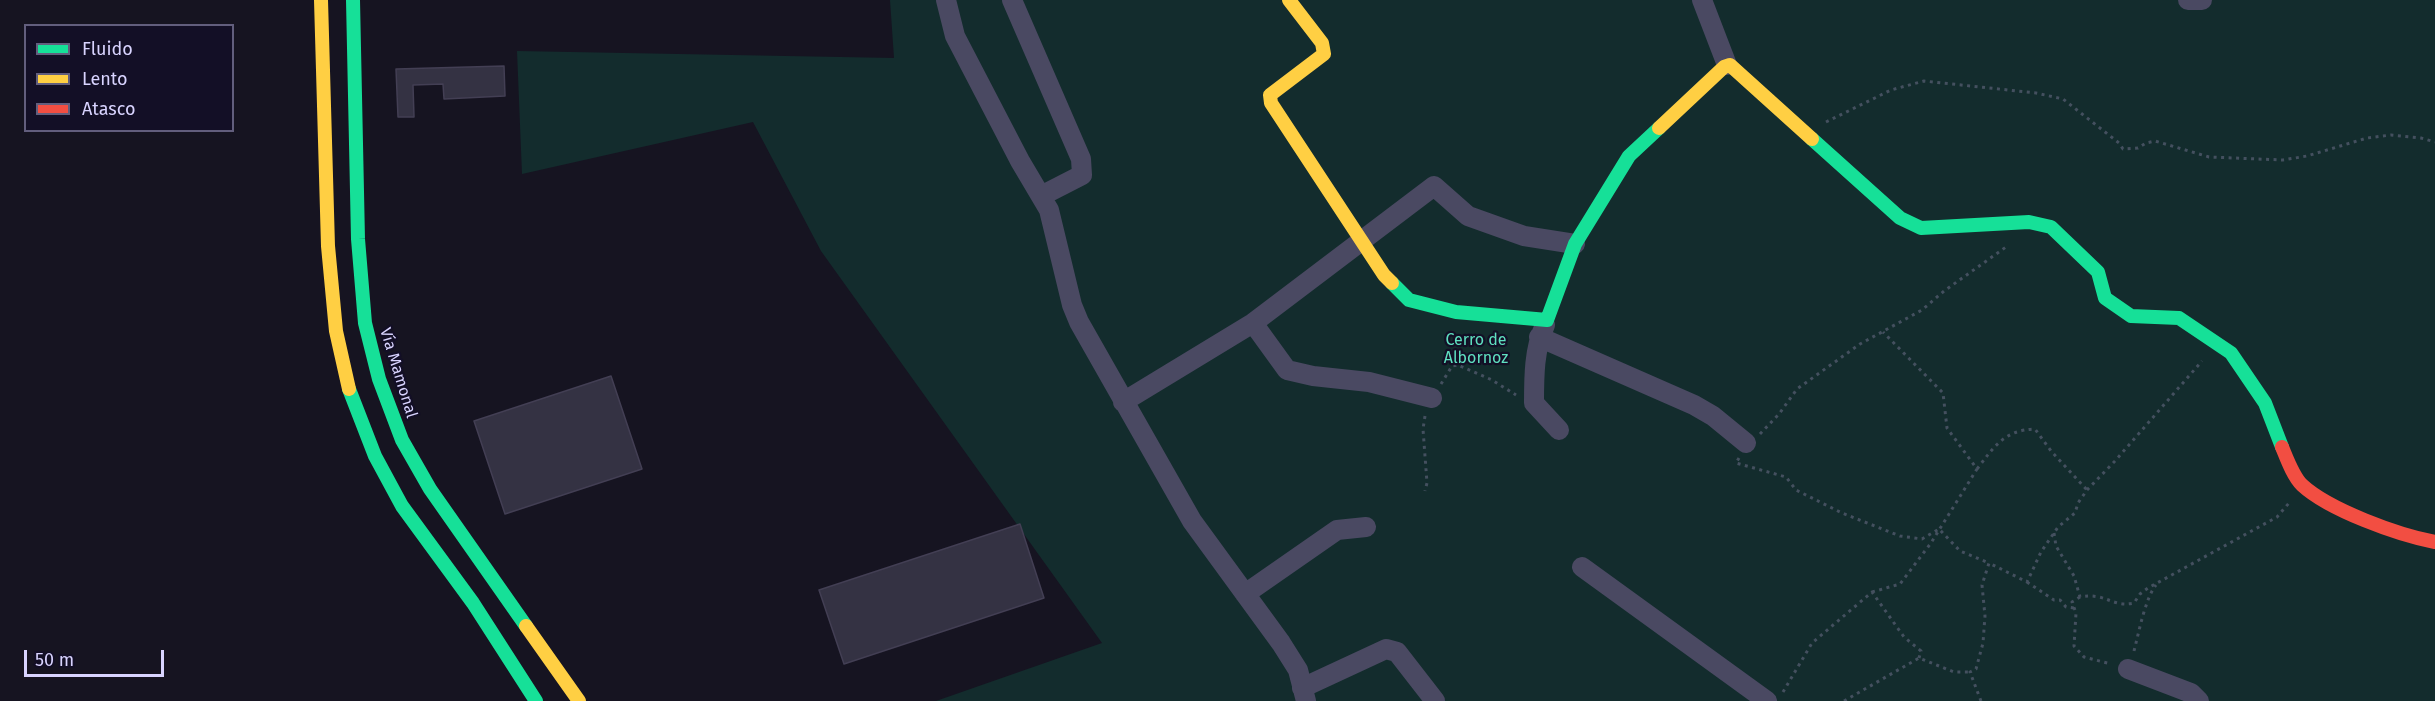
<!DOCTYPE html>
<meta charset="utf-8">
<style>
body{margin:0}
#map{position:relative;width:2435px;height:701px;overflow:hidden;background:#161421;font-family:"Fira Sans",sans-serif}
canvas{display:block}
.legend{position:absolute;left:24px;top:24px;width:210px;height:108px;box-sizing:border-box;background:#130f26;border:2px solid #625e7d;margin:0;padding:8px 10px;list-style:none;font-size:18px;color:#d9d4ff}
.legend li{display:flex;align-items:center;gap:12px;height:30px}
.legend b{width:30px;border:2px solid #625e7d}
.scale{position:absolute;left:24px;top:650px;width:140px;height:27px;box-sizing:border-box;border:3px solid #d9d4ff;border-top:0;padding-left:8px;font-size:18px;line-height:21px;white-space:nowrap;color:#d9d4ff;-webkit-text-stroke:4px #130f26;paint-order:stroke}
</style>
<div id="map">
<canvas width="2435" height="701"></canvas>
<ul class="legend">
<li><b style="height:8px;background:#16e098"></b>Fluido</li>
<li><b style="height:8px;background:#ffcf43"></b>Lento</li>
<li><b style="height:8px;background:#f24e42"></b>Atasco</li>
</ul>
<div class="scale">50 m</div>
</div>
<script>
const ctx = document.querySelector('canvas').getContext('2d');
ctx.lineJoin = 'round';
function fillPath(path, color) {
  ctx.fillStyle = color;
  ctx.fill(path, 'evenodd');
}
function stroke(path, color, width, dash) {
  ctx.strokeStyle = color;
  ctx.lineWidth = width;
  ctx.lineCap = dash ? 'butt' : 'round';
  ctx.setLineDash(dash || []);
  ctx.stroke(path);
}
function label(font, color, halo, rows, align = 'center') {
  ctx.font = font + ' "Fira Sans",sans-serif';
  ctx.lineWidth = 4.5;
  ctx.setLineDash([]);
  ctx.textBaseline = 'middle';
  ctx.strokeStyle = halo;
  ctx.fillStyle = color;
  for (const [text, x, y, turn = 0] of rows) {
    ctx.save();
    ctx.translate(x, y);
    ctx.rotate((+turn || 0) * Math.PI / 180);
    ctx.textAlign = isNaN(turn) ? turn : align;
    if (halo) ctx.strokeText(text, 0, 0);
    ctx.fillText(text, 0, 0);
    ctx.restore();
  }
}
fillPath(new Path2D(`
 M890,0H2435V701H936L1102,643L821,251L753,122L522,174L517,51L894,58Z`), '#132c2d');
const building = new Path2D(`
 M504,66L505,96L444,99L443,84L413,85L414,117H398L396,69Z
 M611,376L642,469L505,514L474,421Z
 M1020,524L1044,598L844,664L819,590Z`);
fillPath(building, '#343243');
stroke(building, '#433f54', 1.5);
stroke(new Path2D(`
 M1826,122L1891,90L1924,81L2036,93L2063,99L2119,143L2123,149L2138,148L2146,143L2155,141L2209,157L2283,160L2307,156L2367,138L2391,135L2421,138L2435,142
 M1441,384L1452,366L1458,365L1492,380L1516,395
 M1425,416L1423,429L1427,483L1425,491
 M1760,434L1779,414L1797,389L1860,344L1922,310L1944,291L2006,247
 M1739,458L1736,463L1786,477L1796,490L1842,513L1900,536L1922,539L1939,529L1960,551L1989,563
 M1977,469C1994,447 2004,430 2035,429L2051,451L2087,490
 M2054,533L2056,546L2074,576L2080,597C2106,592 2112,608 2134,603L2140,594L2148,588L2277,517L2289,503
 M2027,582L2054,600H2060L2066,607L2074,608
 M1872,592L1900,584L1931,543L1977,469L1947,428L1943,393L1883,332
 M2080,597L2072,602L2076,613L2074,646L2084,657L2111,664
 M2134,651C2139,632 2145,599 2156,585
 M1783,692L1812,643L1872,592L1904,637L1921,651L1919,658
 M1844,701L1919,658L1954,672H1970
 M1981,701L1970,672L1976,669L1983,643L1985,616L1982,585L1989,563L2027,582L2041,552L2058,527L2075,513L2078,503L2087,490L2115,461L2202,361`), '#44505f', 3, [3, 4.5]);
stroke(new Path2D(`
 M946,0L955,36L1020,161L1049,210L1072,305L1079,322L1192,521L1281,643L1298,670L1306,701
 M1012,0L1081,159L1082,175L1041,196
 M1702,0L1727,65
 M2188,0H2202
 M1253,323L1287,370L1313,376L1369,382L1432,398
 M1545,325C1534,349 1534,377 1534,403L1559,430
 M1539,337L1694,405L1713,416L1746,443
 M1123,402L1253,323L1434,186L1468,216L1524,236L1575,244
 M1582,567L1767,701
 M1245,594L1337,530L1366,527
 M2128,669L2191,693L2199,701
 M1302,688L1386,649L1397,652L1435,701`), '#4a4962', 20);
stroke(new Path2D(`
 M353,0L358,239L365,323L379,379L402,440L430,489L526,626
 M1812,139L1900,218L1921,228L2029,222L2051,227L2098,272L2105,298L2131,316L2179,318L2231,353L2265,403L2282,447
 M1392,283L1409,300L1456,312L1547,320L1575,244L1629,156L1659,128
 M349,389L375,456L402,506L473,603L536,701`), '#16e098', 14);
stroke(new Path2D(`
 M321,0L328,246L336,331L349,389
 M1289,0L1322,43L1324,54L1270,95L1271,103L1384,275L1392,283
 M1659,128L1724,67L1730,65L1812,139
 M526,626L579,701`), '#ffcf43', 14);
stroke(new Path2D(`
 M2282,447C2287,459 2293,476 2302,485C2329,510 2398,535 2435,542`), '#f24e42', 14);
label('16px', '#5fe0c0', '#130f26', [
 ["Cerro de",1476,341],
 ["Albornoz",1476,359]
]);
label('16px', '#d9d4ff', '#130f26', [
 ["Vía Mamonal",398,373,73]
]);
</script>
